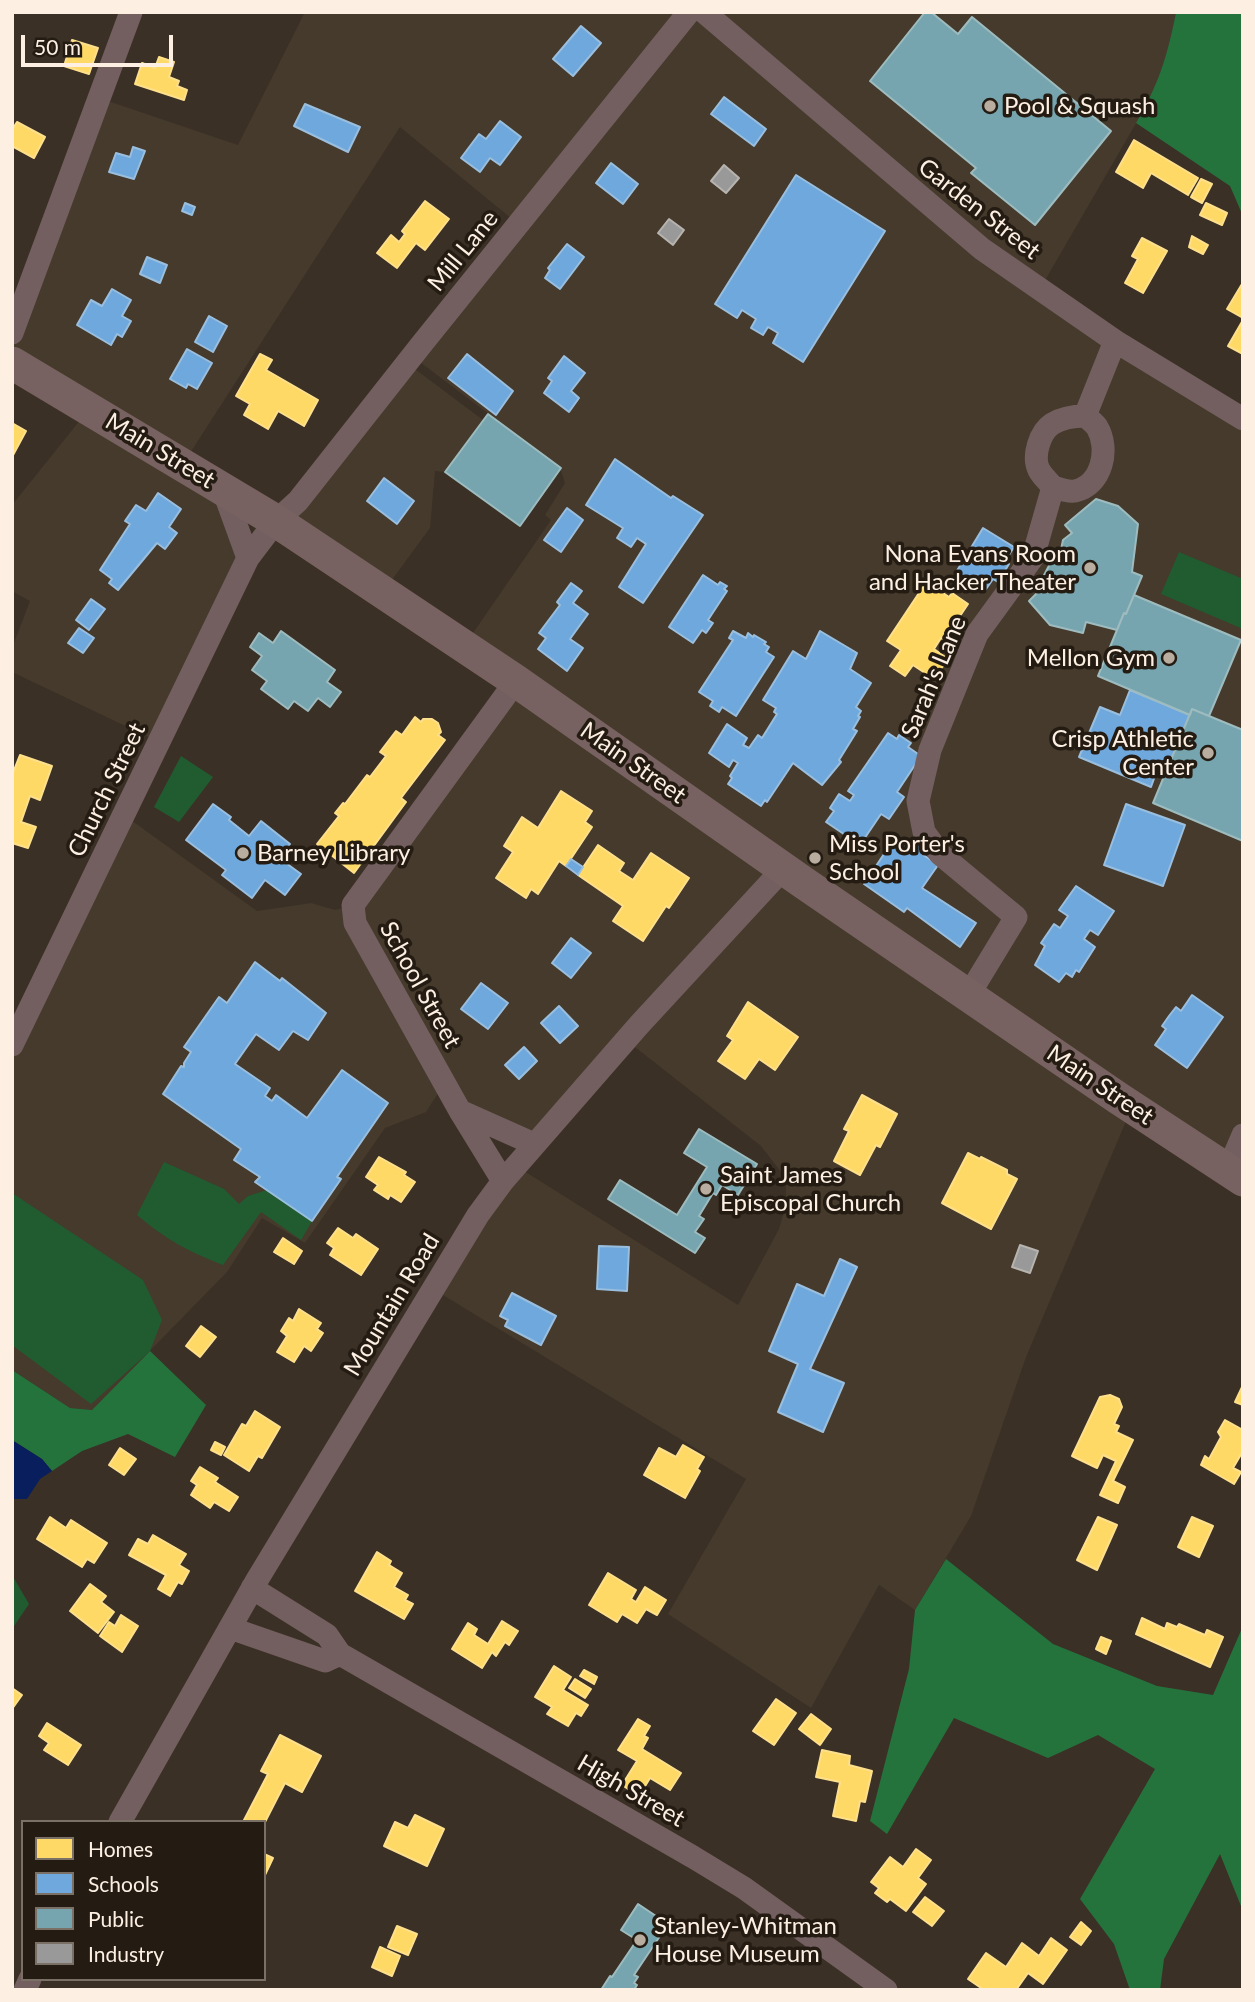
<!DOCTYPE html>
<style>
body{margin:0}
#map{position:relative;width:1255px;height:2002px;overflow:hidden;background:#3b3025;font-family:Lato,sans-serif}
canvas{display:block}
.frame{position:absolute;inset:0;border:14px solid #fdf0e3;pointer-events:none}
.legend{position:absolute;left:21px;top:1820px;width:245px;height:161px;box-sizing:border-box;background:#241b12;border:2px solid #7b7066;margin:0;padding:9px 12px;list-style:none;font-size:21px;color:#fdf0e3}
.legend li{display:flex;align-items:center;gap:14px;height:35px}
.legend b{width:35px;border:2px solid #7b7066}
.scale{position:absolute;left:21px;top:35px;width:152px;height:32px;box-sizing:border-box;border:4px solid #fdf0e3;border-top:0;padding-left:9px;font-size:21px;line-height:24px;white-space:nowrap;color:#fdf0e3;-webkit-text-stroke:5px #241b12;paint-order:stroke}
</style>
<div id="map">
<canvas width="1255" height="2002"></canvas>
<div class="frame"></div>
<ul class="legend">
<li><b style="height:19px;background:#ffd966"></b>Homes</li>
<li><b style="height:19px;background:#6fa8dc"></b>Schools</li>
<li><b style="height:19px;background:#76a5af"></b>Public</li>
<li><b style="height:19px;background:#999"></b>Industry</li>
</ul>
<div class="scale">50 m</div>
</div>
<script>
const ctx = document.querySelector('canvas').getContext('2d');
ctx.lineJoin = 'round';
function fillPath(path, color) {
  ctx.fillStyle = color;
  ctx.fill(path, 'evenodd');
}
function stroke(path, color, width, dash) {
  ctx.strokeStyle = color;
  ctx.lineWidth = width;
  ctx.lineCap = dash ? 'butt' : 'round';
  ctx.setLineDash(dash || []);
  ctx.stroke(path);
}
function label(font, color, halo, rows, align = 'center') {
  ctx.font = font + ' Lato,sans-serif';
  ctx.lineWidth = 7;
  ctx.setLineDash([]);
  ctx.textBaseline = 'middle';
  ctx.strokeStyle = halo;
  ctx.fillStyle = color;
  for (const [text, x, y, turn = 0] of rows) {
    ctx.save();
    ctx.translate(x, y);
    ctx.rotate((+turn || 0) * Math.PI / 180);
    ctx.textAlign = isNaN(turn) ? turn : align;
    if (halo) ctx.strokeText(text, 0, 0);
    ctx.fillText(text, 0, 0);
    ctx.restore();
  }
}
fillPath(new Path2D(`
 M305,12H1176L1170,45L1153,94L1040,289L1243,419V1180L1132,1107L1026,1357L971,1516L915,1610L879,1585L811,1708L668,1614L746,1479L433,1289L516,1166L738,1305L779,1229L786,1205V1188L781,1172L761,1146L626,1040L534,1144L460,1111L444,1084L426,1112L385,1128L305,1243L262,1218L227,1272L92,1410L70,1408L12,1370V1045L124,815L257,911L311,903L335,910L353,905L515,681L464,646L551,520L545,515L565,483L560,468L412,356L518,224L400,127L183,464L223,489L248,558L159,742L12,672V648L30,601L12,591V505L89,409L12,363V332L99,98L238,145Z
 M407,363L483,420L445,472L435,471L430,528L383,592L276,521Z`), '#453a2b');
fillPath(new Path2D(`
 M1179,552L1243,579V629L1161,594Z
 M181,756L213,777L179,822L154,807Z
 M164,1162L224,1189L239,1204L248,1196L267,1190L312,1221L301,1240L261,1212L223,1265C189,1252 165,1239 137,1215Z
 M12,1193L143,1280L162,1320L150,1351L91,1404L12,1345Z
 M12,1575L29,1604L12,1629Z`), '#215c31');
fillPath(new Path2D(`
 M1176,12H1243V216L1230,186L1136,123C1158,86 1168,55 1176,12Z
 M150,1351L206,1405L175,1457L128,1434L82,1451L52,1471L42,1459L12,1440V1370L70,1408L92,1410Z
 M946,1559L1053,1644L1157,1686L1213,1695L1243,1626V1911L1220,1854L1164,1959L1160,1990H1130L1114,1944L1080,1899L1155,1769L1098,1735L1048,1758L954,1718L887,1834L870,1821L909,1669L915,1610Z`), '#25733c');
fillPath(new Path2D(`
 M12,1440L42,1459L52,1471L40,1479L27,1499H12Z`), '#081e5d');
const homes = new Path2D(`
 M72,40L98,48L89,74L64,66Z
 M159,57L174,62L169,77L179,81L177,86L187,90L184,100L135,84L142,63L155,68Z
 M17,122L45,137L34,158L12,146V130Z
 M1134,140L1198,178L1188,195L1151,173L1143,188L1116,172Z
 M1201,179L1212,184L1202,203L1191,197Z
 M425,201L449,219L425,250L416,243L397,268L377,253L391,235L399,242L405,234L402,231Z
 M1206,203L1227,213L1222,225L1200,215Z
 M1192,236L1208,245L1203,254L1189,247Z
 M1142,238L1167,251L1143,293L1125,283L1138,259L1132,256Z
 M1242,284H1243V318L1227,309Z
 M1243,320V354L1228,346Z
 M260,354L272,360L266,370L318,400L304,426L278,411L268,429L244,415L250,404L236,396Z
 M12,423L26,431L12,457Z
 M929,578L945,589L943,593L949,597L952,593L968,604L944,640L941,638L934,649L948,659L934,679L913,665L905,676L890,666L901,650L887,641Z
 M415,717L421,722L423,719H432L438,723L441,732L438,735L445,740L401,798L406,802L354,873L317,844L339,816L335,813L343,803L345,804L367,775L370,777L386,756L380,752L396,731L402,735Z
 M20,755L52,766L40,800L30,796L21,822L36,827L28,848L12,843V775Z
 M561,791L592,811L585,822L592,827L566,866L559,861L538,894L531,889L526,898L496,878L513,852L504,846L522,817L538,828Z
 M598,845L624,863L619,871L633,880L651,853L689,878L669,908L666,906L643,941L613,921L623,906L578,875Z
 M748,1002L798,1037L775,1070L759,1059L745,1079L718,1061L733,1040L727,1036Z
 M862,1095L897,1114L880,1147L876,1145L860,1175L834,1161L849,1131L844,1129Z
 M968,1153L980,1159L981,1157L1007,1170V1174L1017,1179L991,1229L942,1203Z
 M379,1157L406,1172L404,1175L415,1182L401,1202L390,1195L388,1199L374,1190L378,1185L366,1177Z
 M338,1228L353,1238L356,1234L378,1249L361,1275L330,1255L334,1248L327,1243Z
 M283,1238L302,1251L294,1264L274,1252Z
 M299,1309L321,1323L317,1329L323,1333L311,1351L304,1346L294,1362L277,1352L287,1336L281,1331L289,1318L293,1321Z
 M201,1326L216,1337L200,1357L186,1346Z
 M1243,1385V1405L1235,1402Z
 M1110,1395L1119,1399L1122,1407L1114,1424L1119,1426L1116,1432L1133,1440L1113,1481L1125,1487L1118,1503L1100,1495L1116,1461L1103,1455L1097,1468L1072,1456L1100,1397Z
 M255,1411L280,1427L262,1458L258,1456L249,1471L224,1455L242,1424L246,1426Z
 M1225,1420L1243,1430V1451L1233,1468L1241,1472L1234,1484L1201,1465L1205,1456L1209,1459L1221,1437L1218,1432Z
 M215,1442L225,1447L221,1455L211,1450Z
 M683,1445L704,1457L697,1469L700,1471L685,1498L644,1475L659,1448L676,1457Z
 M120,1448L136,1459L124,1475L109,1465Z
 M200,1467L218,1478L215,1482L238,1497L229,1511L214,1502L210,1508L191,1495L197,1485L191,1481Z
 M50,1517L66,1528L71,1520L107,1543L94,1563L87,1559L82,1567L37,1539Z
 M1098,1517L1117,1525L1097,1570L1077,1560Z
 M1192,1517L1213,1526L1199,1557L1178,1547Z
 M153,1535L186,1554L179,1565L189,1571L182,1584L178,1582L170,1596L158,1589L166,1575L129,1555L138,1539L148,1544Z
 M377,1552L391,1561L389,1565L402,1573L394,1587L408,1595L405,1600L413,1604L404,1619L355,1591Z
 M608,1573L636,1590L631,1599L636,1602L645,1587L666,1600L657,1615L646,1609L637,1623L622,1614L617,1622L589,1605Z
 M90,1584L106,1596L101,1602L114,1612L98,1633L70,1611Z
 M121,1615L138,1626L122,1652L100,1636L109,1622L115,1626Z
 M1142,1618L1165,1629L1167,1623L1177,1627L1179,1624L1205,1635L1207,1630L1223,1637L1210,1667L1136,1634Z
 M502,1621L518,1631L509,1645L505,1642L496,1656L492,1652L482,1668L452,1649L468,1623L477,1629L474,1635L488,1644Z
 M1101,1637L1111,1641L1106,1654L1096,1649Z
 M554,1666L571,1677L563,1690L588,1705L581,1716L576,1713L568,1726L547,1714L552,1707L535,1697Z
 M584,1670L597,1677L594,1684L580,1676Z
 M575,1679L591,1689L585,1698L569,1688Z
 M12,1688L22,1695L12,1709Z
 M776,1699L796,1713L774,1745L753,1731Z
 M811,1714L831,1729L820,1745L799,1729Z
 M638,1719L650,1726L644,1736L648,1738L642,1749L681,1773L670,1790L650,1778L639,1796L622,1785L637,1761L618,1750Z
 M47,1723L81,1745L68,1765L44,1750L49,1743L39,1736Z
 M280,1735L321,1756L302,1792L285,1783L264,1824V1822H243L268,1774L261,1771Z
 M822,1750L850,1756L849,1765L872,1771L865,1802L860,1801L856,1821L833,1816L840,1782L816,1777Z
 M415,1815L444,1829L427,1866L384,1846L395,1822L408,1828Z
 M916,1849L931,1860L918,1878L926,1884L906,1911L890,1899L887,1902L875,1893L879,1888L871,1882L890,1857L903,1867Z
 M264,1854L273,1858L264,1877Z
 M925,1897L944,1911L932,1926L913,1912Z
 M1081,1922L1091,1931L1081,1945L1070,1937Z
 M397,1926L417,1934L408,1955L388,1947Z
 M1051,1938L1067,1950L1043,1984L1028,1973L1016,1990H984L968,1979L986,1953L1006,1967L1022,1943L1039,1956Z
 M380,1947L400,1956L392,1976L372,1967Z`);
fillPath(homes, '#ffd966');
stroke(homes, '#fee08c', 2);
const schools = new Path2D(`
 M581,26L601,43L573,76L553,59Z
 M724,97L766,129L754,146L711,114Z
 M305,104L360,127L348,152L294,126Z
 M500,121L521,137L500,165L490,158L480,172L461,158L479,134L486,139Z
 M133,147L145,151L134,179L109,172L116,153L130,157Z
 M611,163L638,184L623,204L596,183Z
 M796,175L885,231L803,362L773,343L778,333L768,327L763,335L751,328L756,319L742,310L737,318L715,304Z
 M185,203L195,207L192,215L182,211Z
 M567,244L584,257L560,289L545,278L550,270L548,268Z
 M147,257L167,265L160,283L140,274Z
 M112,289L131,300L122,316L131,321L122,337L117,334L111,345L77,325L91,300L102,306Z
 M209,316L227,326L213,352L195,342Z
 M187,349L212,363L197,389L188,384L186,388L170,379Z
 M467,354L513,391L496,415L448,378Z
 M564,356L585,373L571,391L579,398L569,412L544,393L552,381L548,378Z
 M615,459L671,498L673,496L703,515L643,603L619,587L646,544L637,538L631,547L617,538L623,528L586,505Z
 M384,478L414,501L397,524L367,501Z
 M158,493L181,509L169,527L177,533L165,549L157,543L118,590L109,583L112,579L100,570L130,524L125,521L136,505L146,511Z
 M567,508L583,520L561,552L544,540Z
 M983,528L1014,547L1005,561L1009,564L998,582L993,579L984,592L955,574Z
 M703,575L718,585L720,582L727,586L724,589L727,591L708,620L713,623L706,633L702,630L693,643L669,627Z
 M571,583L582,591L573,603L588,614L570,639L583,648L567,671L538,649L546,638L539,633L560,605L557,602Z
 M91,599L105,609L89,630L76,620Z
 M79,628L94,638L83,653L68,643Z
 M733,631L746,638L748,633L753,637L754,635L766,642L764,644L769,647L766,652L774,657L736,716L722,707L719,712L710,706L713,701L699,692L733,640L729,638Z
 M820,631L857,653L850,669L871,683L856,707L861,711L858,716L860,717L853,729L857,731L839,760L841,762L822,785L793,763L767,802L765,800L761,806L728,784L732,778L730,776L738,763L733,760L729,767L709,753L727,724L747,738L743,745L749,748L758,735L762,738L777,714L774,712L776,708L763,700L793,651L806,659Z
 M1130,690L1190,715L1164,777L1156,773L1151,787L1079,757L1100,707L1120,715Z
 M888,733L897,739L899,735L911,743L908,747L921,756L897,792L904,797L889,819L881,814L860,845L826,822L834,811L830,808L839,794L850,801L854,795L848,791Z
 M213,804L231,817L229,820L249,836L261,821L290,844L279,858L301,874L285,895L265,880L252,898L222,875L226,870L186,840Z
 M1126,804L1185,825L1163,886L1104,865Z
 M896,836L911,847L919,844L923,850L922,854L938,865L922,888L976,923L960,947L907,908L904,912L864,884Z
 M571,859L583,867L578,875L566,866Z
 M1076,886L1114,911L1098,935L1090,930L1084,939L1095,947L1079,972L1076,970L1072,977L1066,973L1059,982L1035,965L1045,946L1041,943L1054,924L1060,928L1068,916L1059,910Z
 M571,938L591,953L571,978L552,963Z
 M255,962L280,981L282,978L326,1013L308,1040L293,1031L279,1050L256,1034L235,1064L270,1088L265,1096L272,1101L276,1095L307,1118L342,1070L388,1103L337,1177L341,1179L312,1221L255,1182L260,1177L234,1160L241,1149L163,1094L181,1066L184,1067V1063L191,1052L184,1047L219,997L227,1003Z
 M481,983L508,1003L488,1029L461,1009Z
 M1192,995L1223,1017L1187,1068L1155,1045L1166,1029L1162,1026L1169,1016L1176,1007L1181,1011Z
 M559,1006L578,1026L560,1043L541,1023Z
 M524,1047L537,1061L519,1079L505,1065Z
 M599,1246L629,1247L627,1291L597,1289Z
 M840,1259L857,1267L810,1369L844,1383L823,1432L778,1412L798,1364L769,1351L797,1284L824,1296Z
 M512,1293L556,1316L541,1345L505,1326L508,1320L500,1316Z`);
fillPath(schools, '#6fa8dc');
stroke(schools, '#9abede', 2);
const public = new Path2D(`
 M925,12H931L958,34L972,17L1111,131L1035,225L971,173L976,168L870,81Z
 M488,414L561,468L520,526L445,472Z
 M1096,499L1118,506L1138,524L1132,572L1142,576L1126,614L1124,613L1117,630L1086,622L1083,633L1050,625L1029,601L1048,582L1042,579L1052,560L1058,564L1063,540L1072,533L1065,525Z
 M1134,595L1241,640L1209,716L1192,709L1190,715L1098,676L1124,613L1126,614Z
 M281,631L335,670L327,682L341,692L330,707L318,698L308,711L294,701L288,709L261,689L267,681L252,670L262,656L250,647L259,633L273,643Z
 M1192,709L1243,730V841L1153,803Z
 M699,1129L757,1164L738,1195L722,1185L716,1195L713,1193L699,1216L704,1219L695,1232L705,1238L695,1253L608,1199L620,1180L677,1215L707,1167L684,1153Z
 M638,1904L668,1924L634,1975L638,1977L634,1983L637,1985L634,1990H601L610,1976L612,1977L637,1940L621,1930Z`);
fillPath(public, '#76a5af');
stroke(public, '#9ebcbf', 2);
const industry = new Path2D(`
 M724,165L739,178L726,193L711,181Z
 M669,219L684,230L673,245L658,233Z
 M1020,1245L1038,1251L1030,1273L1012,1267Z`);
fillPath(industry, '#999');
stroke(industry, '#b7b3af', 2);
stroke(new Path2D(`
 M704,12L982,249L1115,341L1243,419
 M12,333L131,12
 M1053,487C1059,489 1069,492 1075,491C1102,485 1110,449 1097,427C1094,423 1089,419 1085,416
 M223,489L248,558
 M968,996L1016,917L940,854L924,832L918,801L930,750L977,634L1033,557L1053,487C1049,482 1042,476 1039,470C1032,456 1040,432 1052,424C1062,418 1074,416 1085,416L1115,341
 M12,1045L248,558L276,521L298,501L421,345L689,12
 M460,1111L534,1144
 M1228,1170L1243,1135
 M503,1181L460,1111L355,923L353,905L516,681
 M252,1588L327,1635L340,1654L693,1857L744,1888L886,1990
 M230,1628L325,1661L340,1654
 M120,1822L257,1580L478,1215L503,1181L639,1025L783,869
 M25,1990L30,1979`), '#735f60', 23);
stroke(new Path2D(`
 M12,363L276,521L516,681L804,883L1118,1098L1243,1180`), '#786261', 33);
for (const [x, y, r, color] of [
 [990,106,7,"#b9ada0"],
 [1090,568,7,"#b9ada0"],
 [1169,658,7,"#b9ada0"],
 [1208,753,7,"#b9ada0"],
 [243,853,7,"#b9ada0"],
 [815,858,7,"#b9ada0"],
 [706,1189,7,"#b9ada0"],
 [640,1940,7,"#b9ada0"]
]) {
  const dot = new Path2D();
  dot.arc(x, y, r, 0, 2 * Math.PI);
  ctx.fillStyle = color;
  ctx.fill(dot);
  stroke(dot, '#241b12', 2.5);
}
label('24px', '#fdf0e3', '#241b12', [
 ["Pool & Squash",1004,106],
 ["Nona Evans Room",1076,554,"right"],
 ["and Hacker Theater",1076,582,"right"],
 ["Mellon Gym",1155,658,"right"],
 ["Crisp Athletic",1194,739,"right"],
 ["Center",1194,767,"right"],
 ["Miss Porter's",829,844],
 ["School",829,872],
 ["Barney Library",257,853],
 ["Saint James",720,1175],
 ["Episcopal Church",720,1203],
 ["Stanley-Whitman",654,1926],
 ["House Museum",654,1954]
], 'left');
label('24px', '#fdf0e3', '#241b12', [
 ["Garden Street",979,209,38],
 ["Mill Lane",463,251,-51],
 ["Main Street",160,451,31],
 ["Sarah's Lane",934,677,-67],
 ["Main Street",633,763,35],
 ["Church Street",107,790,-64],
 ["School Street",420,985,61],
 ["Main Street",1100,1085,34],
 ["Mountain Road",392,1305,-59],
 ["High Street",631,1791,30]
]);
</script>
